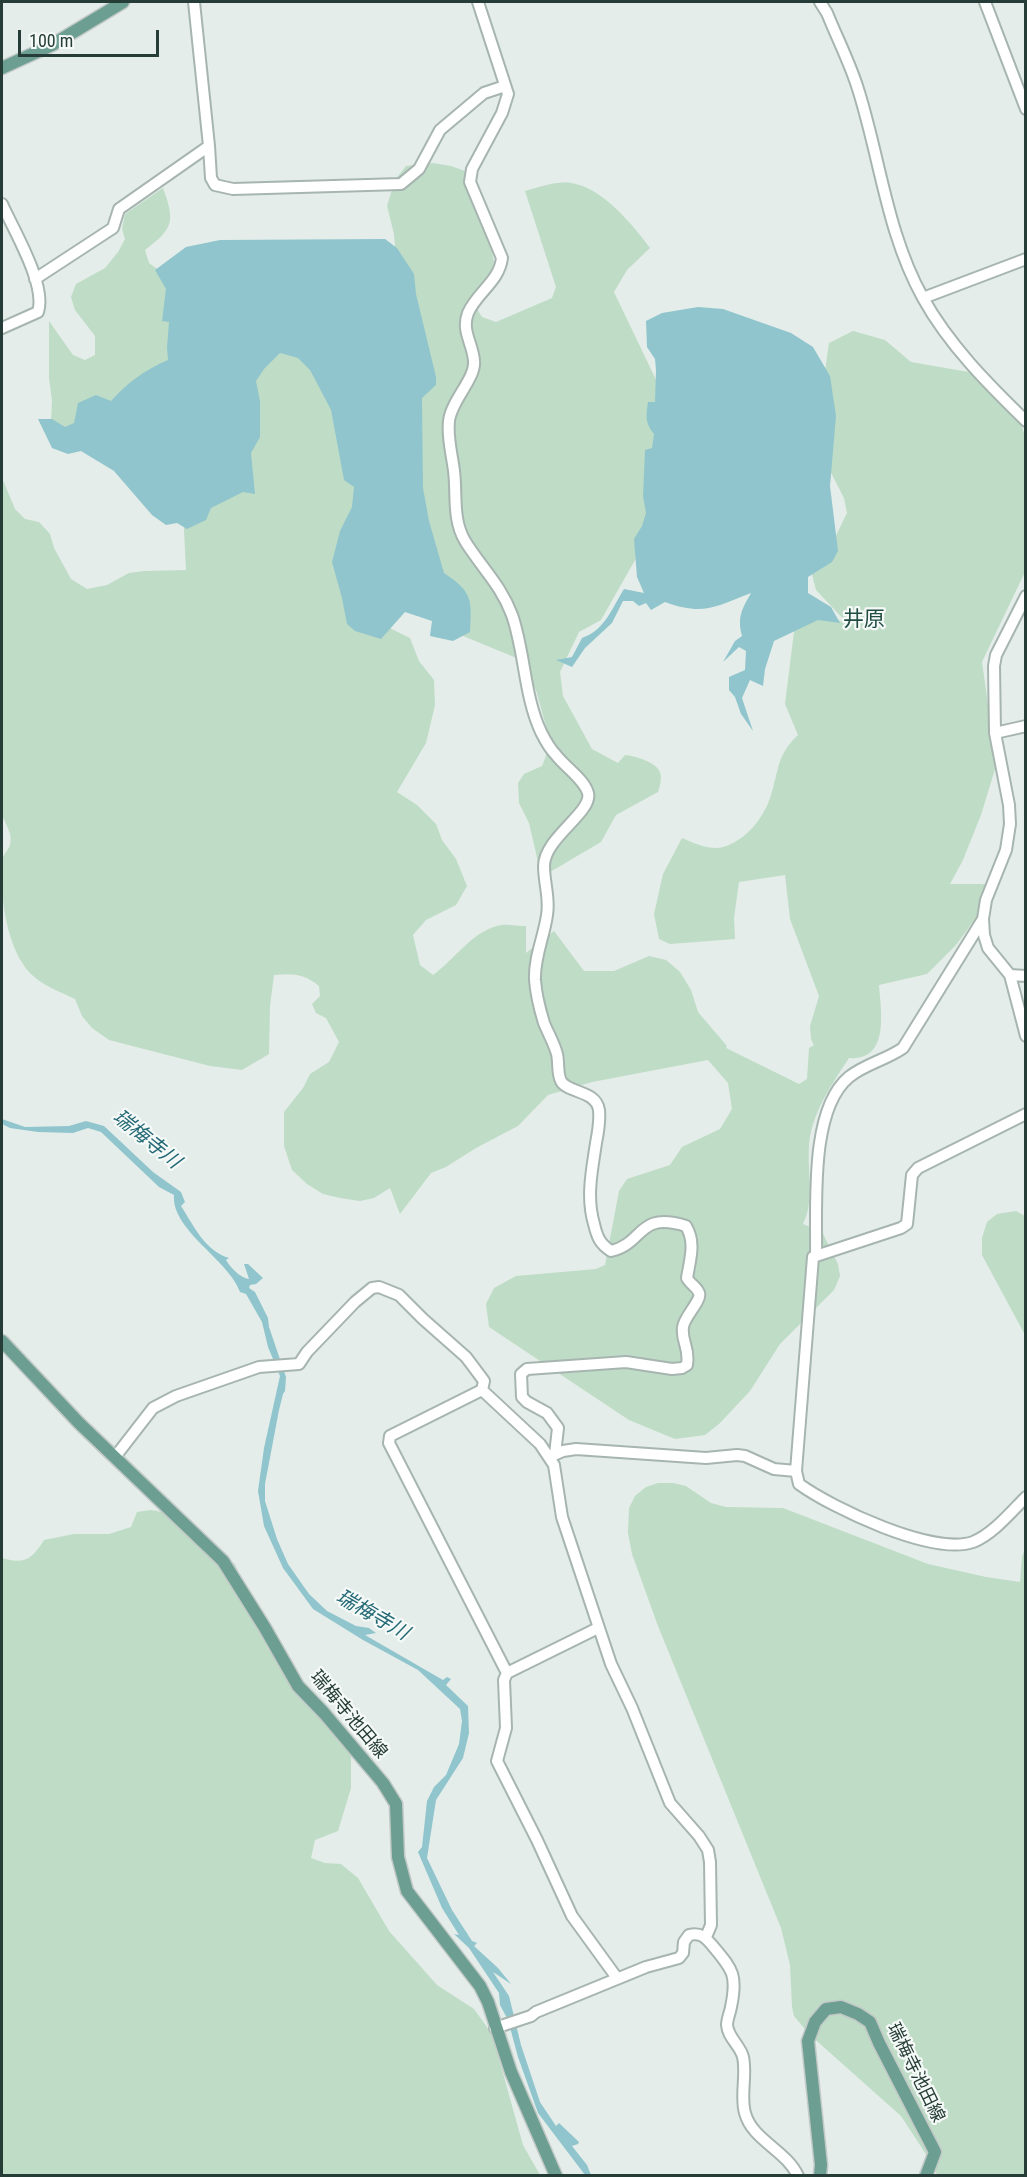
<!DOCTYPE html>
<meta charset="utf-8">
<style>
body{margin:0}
#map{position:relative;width:1027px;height:2177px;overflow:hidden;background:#e4ede9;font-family:"Roboto Condensed",sans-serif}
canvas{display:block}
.frame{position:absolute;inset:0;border:3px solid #253d36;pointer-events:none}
.scale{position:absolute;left:18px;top:30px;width:141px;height:27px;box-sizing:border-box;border:3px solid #253d36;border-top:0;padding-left:8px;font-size:18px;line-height:21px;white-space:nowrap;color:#253d36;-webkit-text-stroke:4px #f5f9f7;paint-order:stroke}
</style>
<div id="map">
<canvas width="1027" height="2177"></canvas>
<div class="frame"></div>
<div class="scale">100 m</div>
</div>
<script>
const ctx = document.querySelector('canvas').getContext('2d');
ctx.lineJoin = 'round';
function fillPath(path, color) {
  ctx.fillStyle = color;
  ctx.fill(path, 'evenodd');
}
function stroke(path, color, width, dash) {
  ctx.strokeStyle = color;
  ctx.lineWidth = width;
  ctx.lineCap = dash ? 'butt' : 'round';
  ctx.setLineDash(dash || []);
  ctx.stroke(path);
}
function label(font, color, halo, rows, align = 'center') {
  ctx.font = font + ' "Roboto Condensed","Noto Sans JP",sans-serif';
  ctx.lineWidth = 4.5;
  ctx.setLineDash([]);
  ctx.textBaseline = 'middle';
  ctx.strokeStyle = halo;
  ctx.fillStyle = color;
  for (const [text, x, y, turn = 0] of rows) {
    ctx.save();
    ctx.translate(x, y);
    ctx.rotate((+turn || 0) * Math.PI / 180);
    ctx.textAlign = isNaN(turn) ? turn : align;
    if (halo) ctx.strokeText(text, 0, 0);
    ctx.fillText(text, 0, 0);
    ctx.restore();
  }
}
fillPath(new Path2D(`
 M433,163L451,166L465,171L480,195L494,262L477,309L482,317L496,322L552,298L556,287L525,191C540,187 556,181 571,183C602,187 633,225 650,248L627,270L614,292L669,407L643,546L601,620L579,632L560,672L563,696L592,749L618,763L625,755C635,756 656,762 660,772C662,778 660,786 658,792L616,815L601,842L550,872L539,866L529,823L519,803L518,783L524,774L542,766L547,753V730L536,690L519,659L451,631L418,509L394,234L387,206L395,180L406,166Z
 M163,188C175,221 174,228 145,250L149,263L164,274L176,343L167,370L72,429L51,424L52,400L49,378V321L73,355L85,360L95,355V336L75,310L71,297L76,284L105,268L118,252L125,239L122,229L125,214Z
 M853,331L885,340L911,362L980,374L1022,426L1025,437V572L982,662L991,725L995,769L981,815L963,860L950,884H989L983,908L956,945L927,974L879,985C881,1012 890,1061 849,1058C832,1084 811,1114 809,1146C807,1172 815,1201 803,1224L822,1232L838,1264L840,1276L834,1290L780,1344L750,1391L719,1424L705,1435L675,1439L629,1420L489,1327L486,1304L494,1288L516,1276L596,1269L605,1265L619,1191L627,1179L670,1165L682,1147L720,1129L732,1109L728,1083L708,1060L592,1082L548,1095L518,1126L476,1148L446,1167L431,1173L400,1214L390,1188L374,1198L360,1201L340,1198L323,1194L307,1184L292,1170L284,1146V1112L303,1088L310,1074L329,1062L339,1042L326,1018L316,1013L312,1004L320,996L319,986C305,974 292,973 274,975L270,1006L269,1054L242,1070L210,1066L109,1040L92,1028L82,1016L75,999C61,992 43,986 31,974C6,949 0,895 2,862C2,855 8,851 10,845C13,834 6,825 2,815V478L15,509L25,519L39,522L50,534L54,548L71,579L87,589L107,585L129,573L144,571L186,570L183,509L250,362L285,342L323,365L367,480L359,613L410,638L419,661L434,680L435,705L426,743L397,792L417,805L436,824L442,840L456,859L467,886L456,905L426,920L413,935L420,965L433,975C455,959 471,933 497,926C505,923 517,926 526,926V953L554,931L584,971H614L649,956L666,960L680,972L691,990L698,1012L727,1046L726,1048L799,1084L807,1079L809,1048L814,1045L811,1039L810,1026L819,996L790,919L785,875L739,882L734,918L735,939L670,944L659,939L654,914L663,874L682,838C693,843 711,851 723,847C745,841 763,819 770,798C779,772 776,755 798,735L785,704L795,624L826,614L849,625L816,590L809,563L827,554L847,513L844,498L828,467L824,378L829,343Z
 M1016,1211L1025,1216V1335L982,1255V1238L987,1222L997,1214Z
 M658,1483H673L686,1486L711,1503L726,1507L783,1508L928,1564L986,1577L1020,1582L1022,1557L1025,1548V2175H937L931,2162L901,2116L809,2034L794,2016L792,2007L790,1965L781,1928L658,1626L632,1554L628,1533L629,1508L635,1496L646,1487Z
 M151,1510L162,1512L235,1564L268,1649L351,1755V1788L338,1831L315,1840L311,1858L325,1863L341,1864L358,1878L389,1931L437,1985L474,2009L492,2034L523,2145L540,2175H2V1558C25,1565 32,1559 44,1540L74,1534H109L131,1527L137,1512Z`), '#bfdcc6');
fillPath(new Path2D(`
 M385,239L397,248L414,274L416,294L436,377V385L422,398L423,488L429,521L444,573C472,592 472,598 470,632L453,641L430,636L432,621L405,612L381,639L355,631L347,624L342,598L332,562L340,531L352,507L354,487L344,480L331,410L319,387L310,370L298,358L280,353L264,369L256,381L260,401V437L251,453L255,494L243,492L211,508L206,520L187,529L177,523L166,525L152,515L114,471L81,451L68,454L52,448L38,419H52L65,427L74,423L78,403L96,395L111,401C128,382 145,370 168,360L167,347L169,322L162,321L166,289L155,270L186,247L220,240Z
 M698,307L723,309L791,333L813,347L830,376L836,416L830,486L838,551L832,562L808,577V593L831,607L840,623L818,620L774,641L765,669L763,686L750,680L742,698L753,731L741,714L735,697L729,690V677L745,670L746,651L739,647L723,662L735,641L742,636C737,617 742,609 751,593C715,607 703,616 665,602L651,610L646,603L639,606L633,601H623L612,623L585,648L572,667L556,660L572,657L582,638C605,630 612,608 624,589L644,593L637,577L634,539L642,526L646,513L643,496L645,450L652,448L654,434C645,423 646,416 648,402H655L656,370L655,359L647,347L646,321L662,313Z
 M2,1119L25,1127L69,1126L86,1121L104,1126L153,1172L181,1192L185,1202L181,1206C194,1226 205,1251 229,1258L226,1260C230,1267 240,1278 249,1279L244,1264H248L263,1278L256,1284L250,1285L249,1288L255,1292L268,1318L269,1327L286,1377L285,1391L283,1394L279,1410L265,1484V1501L277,1539L288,1564L309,1594L327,1611L356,1626L369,1628L376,1633L365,1635L443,1680L447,1677L451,1679L446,1685L468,1706L469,1733L463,1758L436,1800L427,1858L452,1910L472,1941L477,1943L474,1946L498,1968L511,1984L493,1972L509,1996L521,2045L540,2102L556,2126L559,2123L579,2142L578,2144L572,2146L587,2165L591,2175H585L538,2113L518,2057L508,2020L500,2005L499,1993L469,1948L454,1934L459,1935L442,1908L418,1852L422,1847L427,1801L434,1787L446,1775L459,1744L462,1721L460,1709L418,1670L363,1640L313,1609L283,1568L264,1526L258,1491L264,1448L280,1376L268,1347L262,1322L246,1294L240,1292C229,1260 171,1230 174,1195L159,1187L101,1132L88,1128L73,1133L38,1132L10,1128L2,1124Z`), '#90c5cd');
const minor = new Path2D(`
 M194,2L209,146L211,178L215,185L233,189L401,184L419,169L440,130L484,93L505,86
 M478,2L508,94L502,113L472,169L470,182L502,258C499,282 477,292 468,313C461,331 473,344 474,361C476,378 451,401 449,421C447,438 452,454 454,471C457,494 452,519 465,541C481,567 501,585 512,615C525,652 524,696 541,732C545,740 550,749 556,755C565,767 584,779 588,793C593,812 544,838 544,866C544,883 550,899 547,915C544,937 534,957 535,980C536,994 540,1010 544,1023C548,1033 554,1043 557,1054C559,1062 557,1074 561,1081C567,1093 596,1090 599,1110C600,1120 598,1133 596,1143C592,1170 586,1197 594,1224C597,1237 600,1244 611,1251C645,1243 637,1211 686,1226C696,1243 690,1259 687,1278C689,1283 697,1287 699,1293C702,1300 684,1317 683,1327C681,1342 690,1347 687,1365L682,1368L672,1369L626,1362L527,1369L521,1374L522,1397L527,1402L547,1413L558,1428L555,1454
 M820,2L827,13C837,38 850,63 858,89C880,158 887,234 923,298C949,345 988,384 1026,421
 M985,2L1026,109
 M2,204C13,229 47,285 38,312L2,328
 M35,279L113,228L119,209L209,146
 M923,298L1026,259
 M1026,596L996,655L994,666L995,733L1009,805L1010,824L1006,850L986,900L983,919L984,935L988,948L1010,975L1026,1036
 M995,733L1026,726
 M983,919L903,1048C886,1060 865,1064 849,1077C809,1110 817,1207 816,1256L813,1257L796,1471L799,1484C832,1508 933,1556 973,1542C993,1534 1011,1512 1026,1497
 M1010,975L1026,976
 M816,1256L901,1228L907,1224L912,1175L918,1168L1026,1114
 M482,1390L540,1444L554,1465L562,1517L611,1664L632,1708L670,1803L699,1836L708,1850L710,1862L711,1925L706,1937
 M552,1456L563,1451L576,1449L706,1458L737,1455L745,1456L774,1469L796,1471
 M115,1457L153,1408L176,1396L259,1367L299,1364L307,1352L355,1302L372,1288L379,1287L399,1295L423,1319L466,1357L484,1381L482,1390L390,1436L389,1443L507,1673L504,1680L506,1728L497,1761L537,1840L572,1916L617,1978
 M507,1673L598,1628
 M495,2028L531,2016L536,2012L646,1967L679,1958L683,1953L684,1942L689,1935C700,1932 705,1937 712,1945C732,1969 738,1974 731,2007C730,2013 727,2019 727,2025C728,2038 740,2045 743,2057C747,2075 740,2096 745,2113C752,2140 786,2150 798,2176`);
const major = new Path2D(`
 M2,68L52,45L123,2
 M2,1341L79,1423L223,1561L265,1628L298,1686L324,1713L383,1783L396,1804L398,1857L407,1891L480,1986L488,2002L511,2072L556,2176
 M820,2176L821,2165L808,2041L815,2022L826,2009L841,2007L858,2014L870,2022L879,2043L935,2152L926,2176`);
stroke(minor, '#a7b5b0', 14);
stroke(major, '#c2c9c7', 15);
stroke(minor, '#fff', 10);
stroke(major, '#6c9f91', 12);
label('18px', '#253d36', '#f5f9f7', [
 ["瑞梅寺池田線",348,1715,50],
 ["瑞梅寺池田線",915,2073,64]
]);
label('italic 20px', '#236975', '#f5f9f7', [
 ["瑞梅寺川",146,1140,39],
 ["瑞梅寺川",372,1616,30]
]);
label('21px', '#224e42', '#f5f9f7', [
 ["井原",864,621]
]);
</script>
